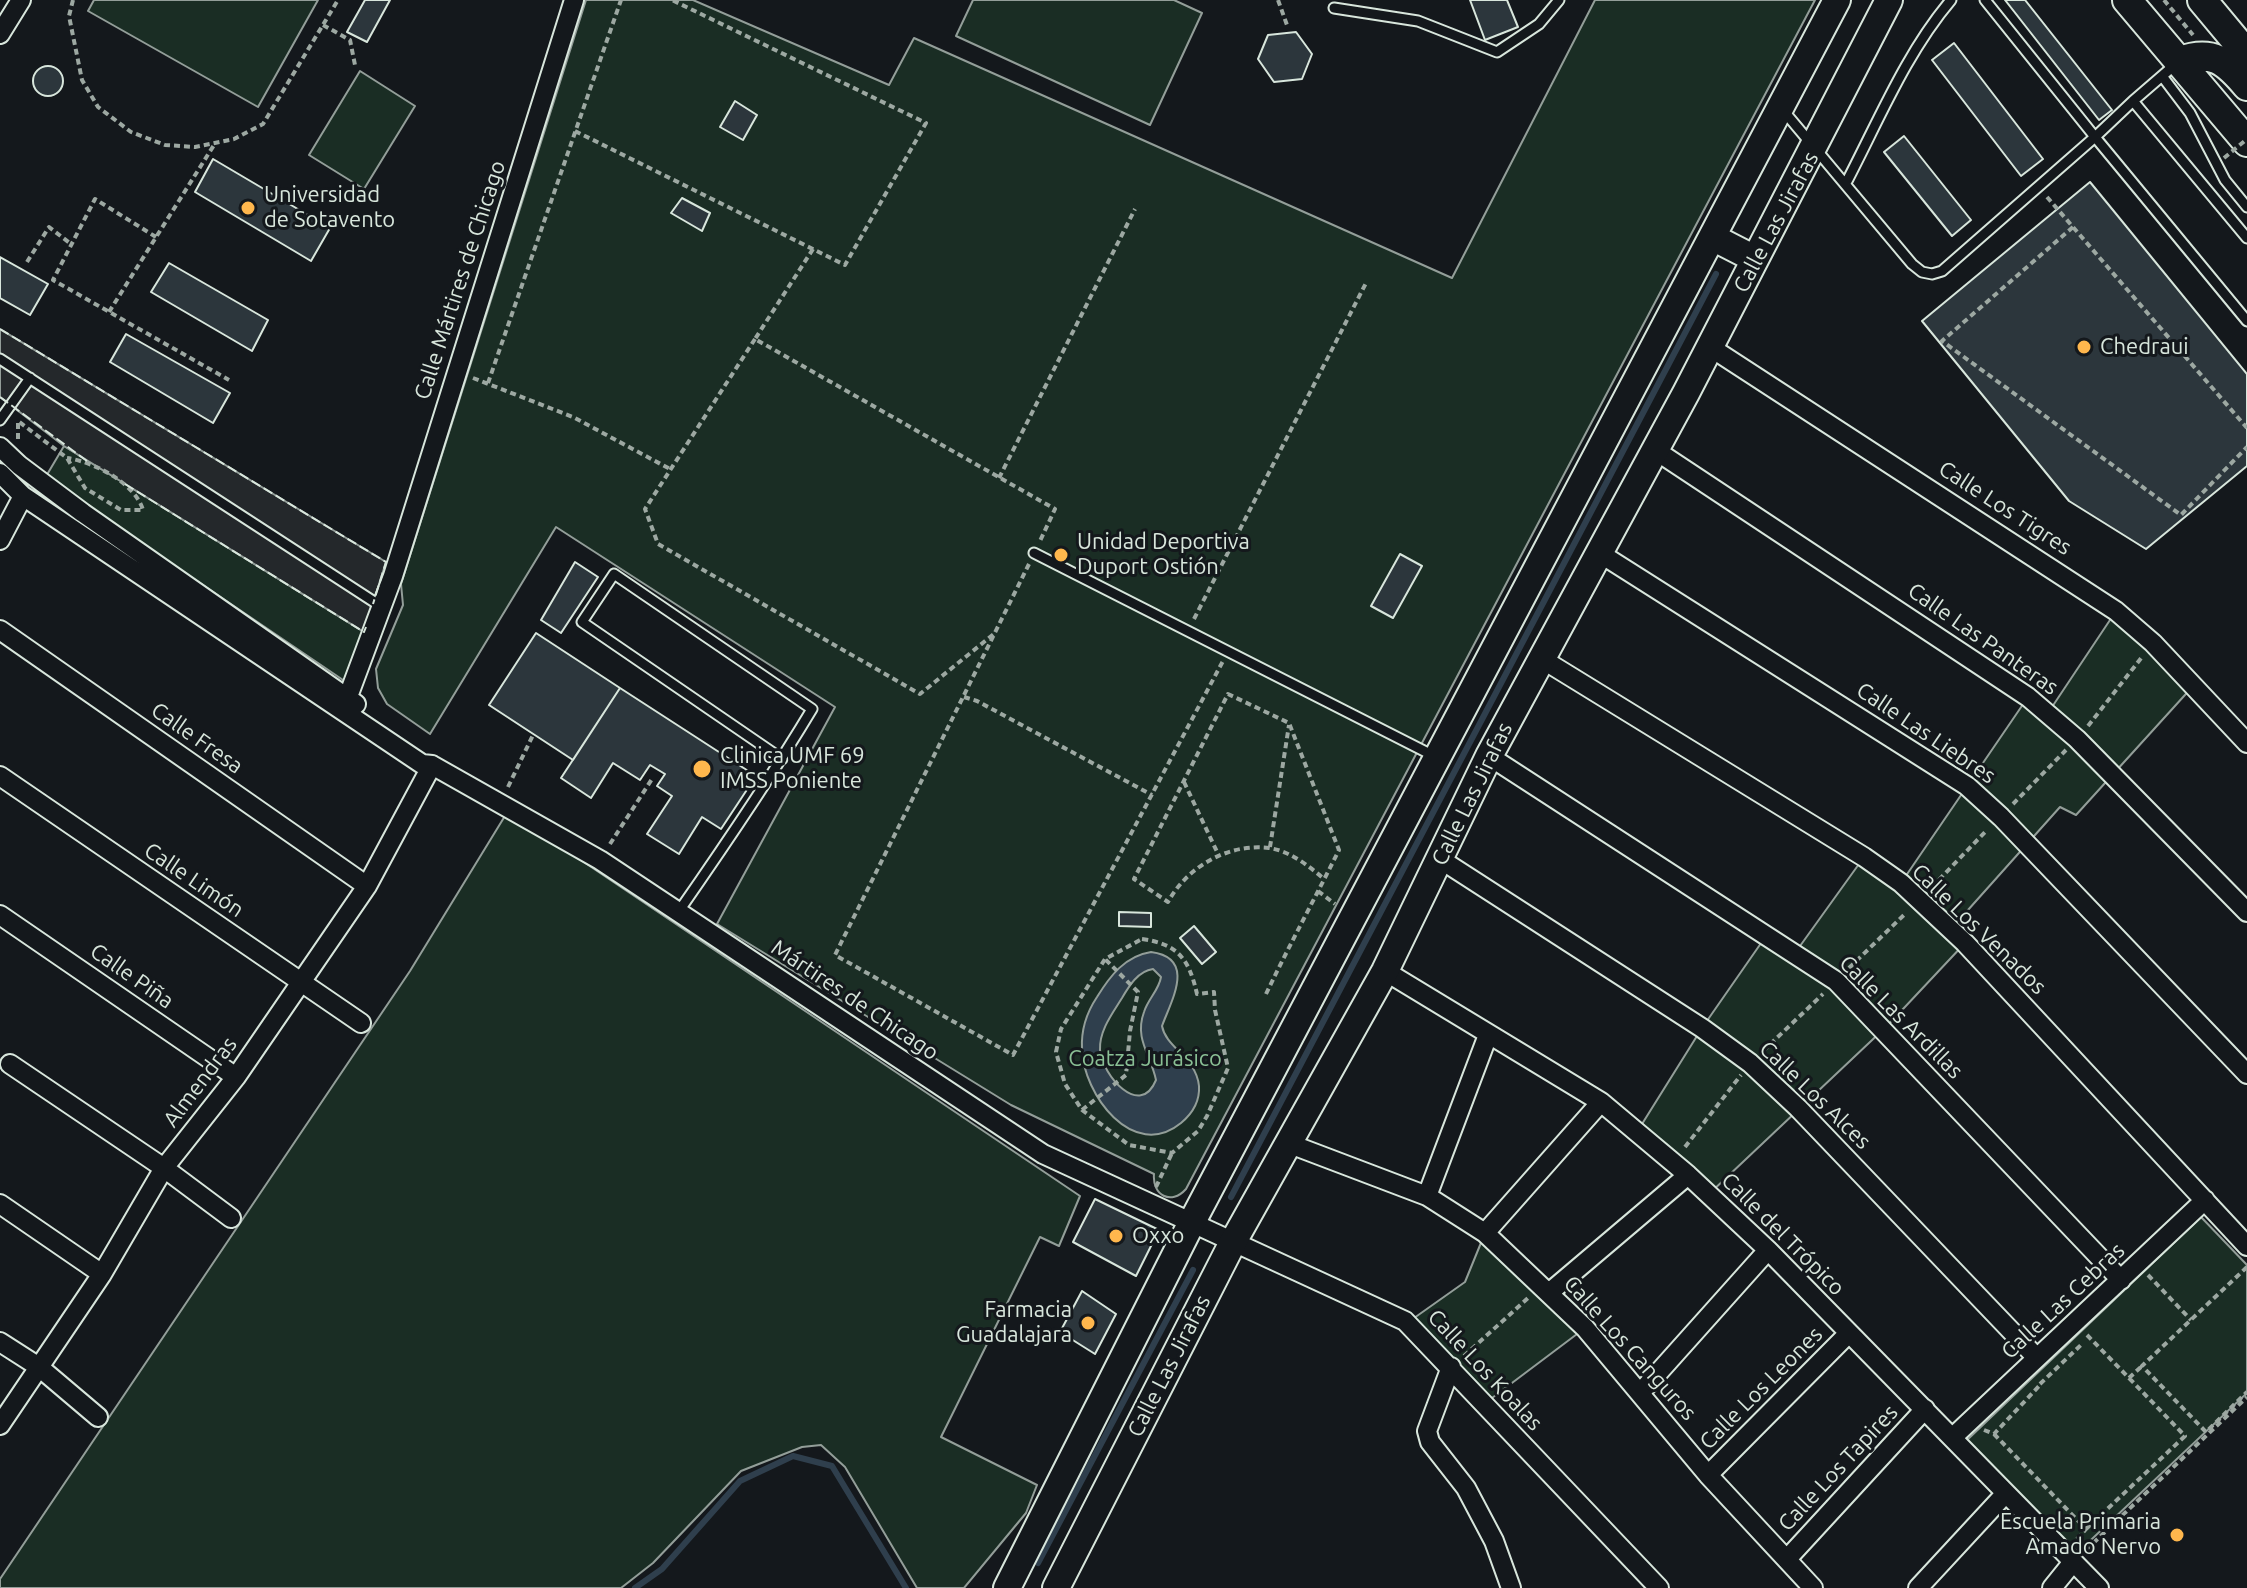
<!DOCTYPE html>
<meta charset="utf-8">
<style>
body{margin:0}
canvas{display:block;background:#14181c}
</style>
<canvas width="2247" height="1588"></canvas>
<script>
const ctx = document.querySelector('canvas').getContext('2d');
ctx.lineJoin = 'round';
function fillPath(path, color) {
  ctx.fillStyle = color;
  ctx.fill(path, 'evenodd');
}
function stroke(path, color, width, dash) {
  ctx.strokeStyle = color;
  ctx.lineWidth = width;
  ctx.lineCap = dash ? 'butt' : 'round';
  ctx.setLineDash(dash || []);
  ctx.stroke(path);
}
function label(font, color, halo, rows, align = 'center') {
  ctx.font = font + ' Ubuntu,sans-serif';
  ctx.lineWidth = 6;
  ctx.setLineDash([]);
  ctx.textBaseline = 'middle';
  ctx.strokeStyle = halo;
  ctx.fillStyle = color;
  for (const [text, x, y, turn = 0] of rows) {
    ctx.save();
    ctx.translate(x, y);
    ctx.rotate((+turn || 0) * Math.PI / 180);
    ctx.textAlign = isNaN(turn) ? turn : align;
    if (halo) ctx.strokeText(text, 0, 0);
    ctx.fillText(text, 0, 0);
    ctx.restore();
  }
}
const green = new Path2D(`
 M94,0H318L258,107L88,11Z
 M586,0H693L889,85L914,38L1452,278L1595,0H1815L1186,1189C1171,1206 1152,1195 1154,1174L1011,1105L717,924L835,707L556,527L430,734L387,704L378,688L376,669L403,605L401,584Z
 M973,0H1174L1202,13L1150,125L956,36Z
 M360,71L415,106L364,189L309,155Z
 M64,446L364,632L346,682L45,478Z
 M2116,611L2194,685L2076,815L2060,807L1951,929L1965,943L1888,1025L1709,1194L1637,1132L1702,1028L1766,936L1795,953L1864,857L1901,883L2028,697L2048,713Z
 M508,811L1080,1196L1059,1246L1040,1237L941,1437L1037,1485L1026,1513L964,1588H917L845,1467L821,1445L802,1447L741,1471L653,1563L621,1588H0V1579L410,971Z
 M2201,1217L2247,1265V1393L2076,1554L1966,1441Z
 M1485,1233L1585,1328L1484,1404L1407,1323L1465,1282Z`);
fillPath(green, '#1a2d24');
stroke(green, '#939e99', 2);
const parking = new Path2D(`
 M0,329L386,562L364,632L64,446L0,397Z`);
fillPath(parking, '#24282b');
stroke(parking, '#939e99', 2);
const water = new Path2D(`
 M1151,952C1197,958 1171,1001 1162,1026C1166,1048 1196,1057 1199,1086C1200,1102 1193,1113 1181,1123C1133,1162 1083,1094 1082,1049C1081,1031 1087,1012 1097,997C1110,976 1125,956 1151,952ZM1153,969L1161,977C1159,990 1148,999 1144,1012C1134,1039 1151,1055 1156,1080C1140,1119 1102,1075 1100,1050C1099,1031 1112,1014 1122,998C1129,986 1138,971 1153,969Z`);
fillPath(water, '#2f3f4d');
stroke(water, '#939e99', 2);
stroke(new Path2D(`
 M1231,1197L1716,274
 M1038,1563L1193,1270
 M635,1588L662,1569L740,1481L793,1456L832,1466L906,1588`), '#2f3f4d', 6);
const building = new Path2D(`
 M365,0H390L367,42L347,32Z
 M1470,0H1507L1518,27L1485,40Z
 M2005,0H2025L2112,110L2099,120Z
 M1296,32L1312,54L1302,79L1274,82L1258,59L1268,35Z
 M1954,43L2043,159L2021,176L1932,60Z
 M33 81a15 15 0 1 1 30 0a15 15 0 1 1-30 0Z
 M735,101L757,115L743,140L720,127Z
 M1904,136L1971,220L1952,236L1884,152Z
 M213,159L330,228L311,261L195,192Z
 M2090,182L2247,374V466L2146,549L2069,501L1922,321Z
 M682,198L710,213L702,231L671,213Z
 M0,257L48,284L30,315L0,298Z
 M169,263L268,320L252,351L151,292Z
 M126,334L230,393L213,423L110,362Z
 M1400,554L1422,566L1393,618L1371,606Z
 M575,562L598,577L561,633L541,620Z
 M536,633L620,688L573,760L489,705Z
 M620,688L756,776L721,829L702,817L679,854L647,834L672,796L657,786L665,774L650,765L640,780L613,763L591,798L561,778Z
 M1119,912L1151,913V927L1119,926Z
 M1194,926L1216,952L1202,964L1180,938Z
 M1095,1199L1159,1230L1136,1276L1073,1242Z
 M1082,1291L1116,1314L1095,1354L1060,1332Z`);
fillPath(building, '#2c363c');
stroke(building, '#d8e6dc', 2);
const lane = new Path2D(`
 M1985,0L2095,137L2133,101
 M1334,8L1418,21L1497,52L1539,24L1559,0
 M2177,63L2133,101L2247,238
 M2162,76L2190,113L2225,180L2247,207
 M1782,109L1912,264L1922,272L1932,274L1942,271L2095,137L2247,321
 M1846,183C1878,122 1906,53 1951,0
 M0,359L382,607
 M0,420L30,378
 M1034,553L1434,756
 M679,911C725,845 770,779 812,709L614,574L582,622L782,759`);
const street = new Path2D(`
 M0,34L21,0
 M1710,347L2116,611L2153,643L2247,743
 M0,447L19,465L83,513L356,704
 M1655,450L2028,697L2077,739L2247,912
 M0,473L23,496L422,764L432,765L600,860L1043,1154L1405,1321L1659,1588
 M0,540L23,496
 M1601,554L1967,786L2001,817L2247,1074
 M0,630L367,886
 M1542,659L1864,857L1901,883L1965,943L2247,1246
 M343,710L393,576L574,0
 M1489,756L1836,981L2121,1280
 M0,776L361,1023
 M1440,859L1702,1028L1750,1063L1798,1108L2037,1358
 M0,915L236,1077
 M1385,971L1601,1102L1688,1175L1768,1250L2099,1588
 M10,1064L164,1168L231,1218
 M1290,1144L1427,1196L1485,1233L1585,1328L1708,1475L1813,1588
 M1427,1196L1488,1035
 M0,1204L102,1274
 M1485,1233L1601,1102
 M1550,1292L1688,1175
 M0,1342L39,1367L98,1417
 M1451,1367L1427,1431L1430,1442L1466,1488L1494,1541L1511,1588
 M1641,1392L1768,1250
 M0,1425L102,1274L164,1168L236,1077L367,886L432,765
 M1953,1437L2205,1200
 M1708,1475L1848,1334
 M1787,1559L1925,1409
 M1918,1588L2006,1493
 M2052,1588L2073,1562`);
const secondary = new Path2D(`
 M1714,238L1755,259
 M1007,1588L1192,1222L1837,0
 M1056,1588L1233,1242L1385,971L1489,756L1686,393L1889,0`);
const primary = new Path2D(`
 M2127,0L2247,142
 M2202,0L2247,54
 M2180,61C2212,49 2226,61 2247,86`);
stroke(lane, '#d8e6dc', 13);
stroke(street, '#d8e6dc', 22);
stroke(secondary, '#d8e6dc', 30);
stroke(primary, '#d8e6dc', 32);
stroke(new Path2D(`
 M73,0L69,16L82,80L98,107L131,132L165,145L195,147L234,139L263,124L338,0
 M1278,0L1287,25
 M2164,0L2193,35
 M323,25L350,40L355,65
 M575,131L845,265L926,123L672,0
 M2047,197L2247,428
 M2073,227L1942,341L2181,515L2247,447
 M156,237L95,199L53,280L229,380
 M813,249L755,339L1055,509L1040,541
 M27,262L49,227L71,244
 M109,312L214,145
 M755,339L645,509L658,544L920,694L995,633
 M473,378L573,417L670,469
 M488,383L621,0
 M18,439V421L67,458L85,488L121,510H143C135,483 94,462 67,458
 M999,478L1135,209
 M1029,564L835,955L1013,1055L1223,661
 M1194,619L1367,281
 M964,697L977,701L1152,795
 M2088,726L2142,657
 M1184,782L1219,856
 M508,787L533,735
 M2013,804L2066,750
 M610,844L652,779
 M1270,847L1289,725
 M1932,887L1987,830
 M1318,891L1335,904
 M1142,939C1178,944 1189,959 1197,994L1214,992L1215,1010L1228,1068L1207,1116L1198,1131L1172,1153L1129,1145L1082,1110L1065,1084L1056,1052L1061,1029L1105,959Z
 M1849,968L1906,913
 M1266,994C1289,946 1315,898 1339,850L1289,723L1228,694L1134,879L1168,902C1187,867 1228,843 1269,848C1290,851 1309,866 1324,879
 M1763,1051L1823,994
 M1082,1110L1126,1075L1130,1031L1138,992L1105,959
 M1685,1147L1741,1075
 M1156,1187L1172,1153
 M2247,1267L2142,1366L2206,1432L2247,1392
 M2148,1275L2191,1320
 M2087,1335L2129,1378L2142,1366
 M1464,1356L1528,1298
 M2040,1384L2082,1344
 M1984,1430L1994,1434L2040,1385
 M1994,1434L2086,1529L2077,1539
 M2086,1529L2185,1436L2129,1378
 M2086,1550L2247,1397`), '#9da8a2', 4, [6, 4]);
stroke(lane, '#14181c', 9);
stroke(street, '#14181c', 18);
stroke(secondary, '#14181c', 26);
stroke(primary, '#14181c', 28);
stroke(new Path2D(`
 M2224,158L2247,139`), '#9da8a2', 4, [6, 4]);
stroke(new Path2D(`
 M0,329L386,562L373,604
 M0,397L87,461
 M125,484L364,632L366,627`), '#d8e6dc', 2, [10, 4]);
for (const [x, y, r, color] of [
 [248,208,8,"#ffb74d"],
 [2084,347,8,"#ffb74d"],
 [1061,555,8,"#ffb74d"],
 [702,769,10,"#ffb74d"],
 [1116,1236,8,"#ffb74d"],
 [1088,1323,8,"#ffb74d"],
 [2177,1535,8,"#ffb74d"]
]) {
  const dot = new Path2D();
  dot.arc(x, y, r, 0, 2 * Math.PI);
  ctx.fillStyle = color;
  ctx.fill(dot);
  stroke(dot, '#14181c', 3);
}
label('22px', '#d8e6dc', '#14181c', [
 ["Universidad",264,195],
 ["de Sotavento",264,220],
 ["Chedraui",2100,347],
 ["Unidad Deportiva",1077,542],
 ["Duport Ostión",1077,567],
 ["Clinica UMF 69",720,756],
 ["IMSS Poniente",720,781],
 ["Oxxo",1132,1236],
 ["Farmacia",1072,1310,"right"],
 ["Guadalajara",1072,1335,"right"],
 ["Escuela Primaria",2161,1522,"right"],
 ["Amado Nervo",2161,1547,"right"]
], 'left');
label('22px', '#d8e6dc', '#14181c', [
 ["Calle Las Jirafas",1776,222,-62],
 ["Calle Mártires de Chicago",460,280,-72],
 ["Calle Los Tigres",2005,508,33],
 ["Calle Las Panteras",1983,639,35],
 ["Calle Las Liebres",1926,733,34],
 ["Calle Fresa",197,738,35],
 ["Calle Las Jirafas",1472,794,-64],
 ["Calle Limón",194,880,34],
 ["Calle Los Venados",1979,929,44],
 ["Calle Piña",132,976,35],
 ["Mártires de Chicago",855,1000,34],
 ["Calle Las Ardillas",1901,1017,45],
 ["Almendras",200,1082,-53],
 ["Calle Los Alces",1815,1095,44],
 ["Calle del Trópico",1783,1234,45],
 ["Calle Las Cebras",2063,1301,-43],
 ["Calle Los Canguros",1630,1348,48],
 ["Calle Las Jirafas",1169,1366,-63],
 ["Calle Los Koalas",1485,1370,47],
 ["Calle Los Leones",1761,1388,-45],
 ["Calle Los Tapires",1838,1468,-47]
]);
label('22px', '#8ac095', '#14181c', [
 ["Coatza Jurásico",1145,1059]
]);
</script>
